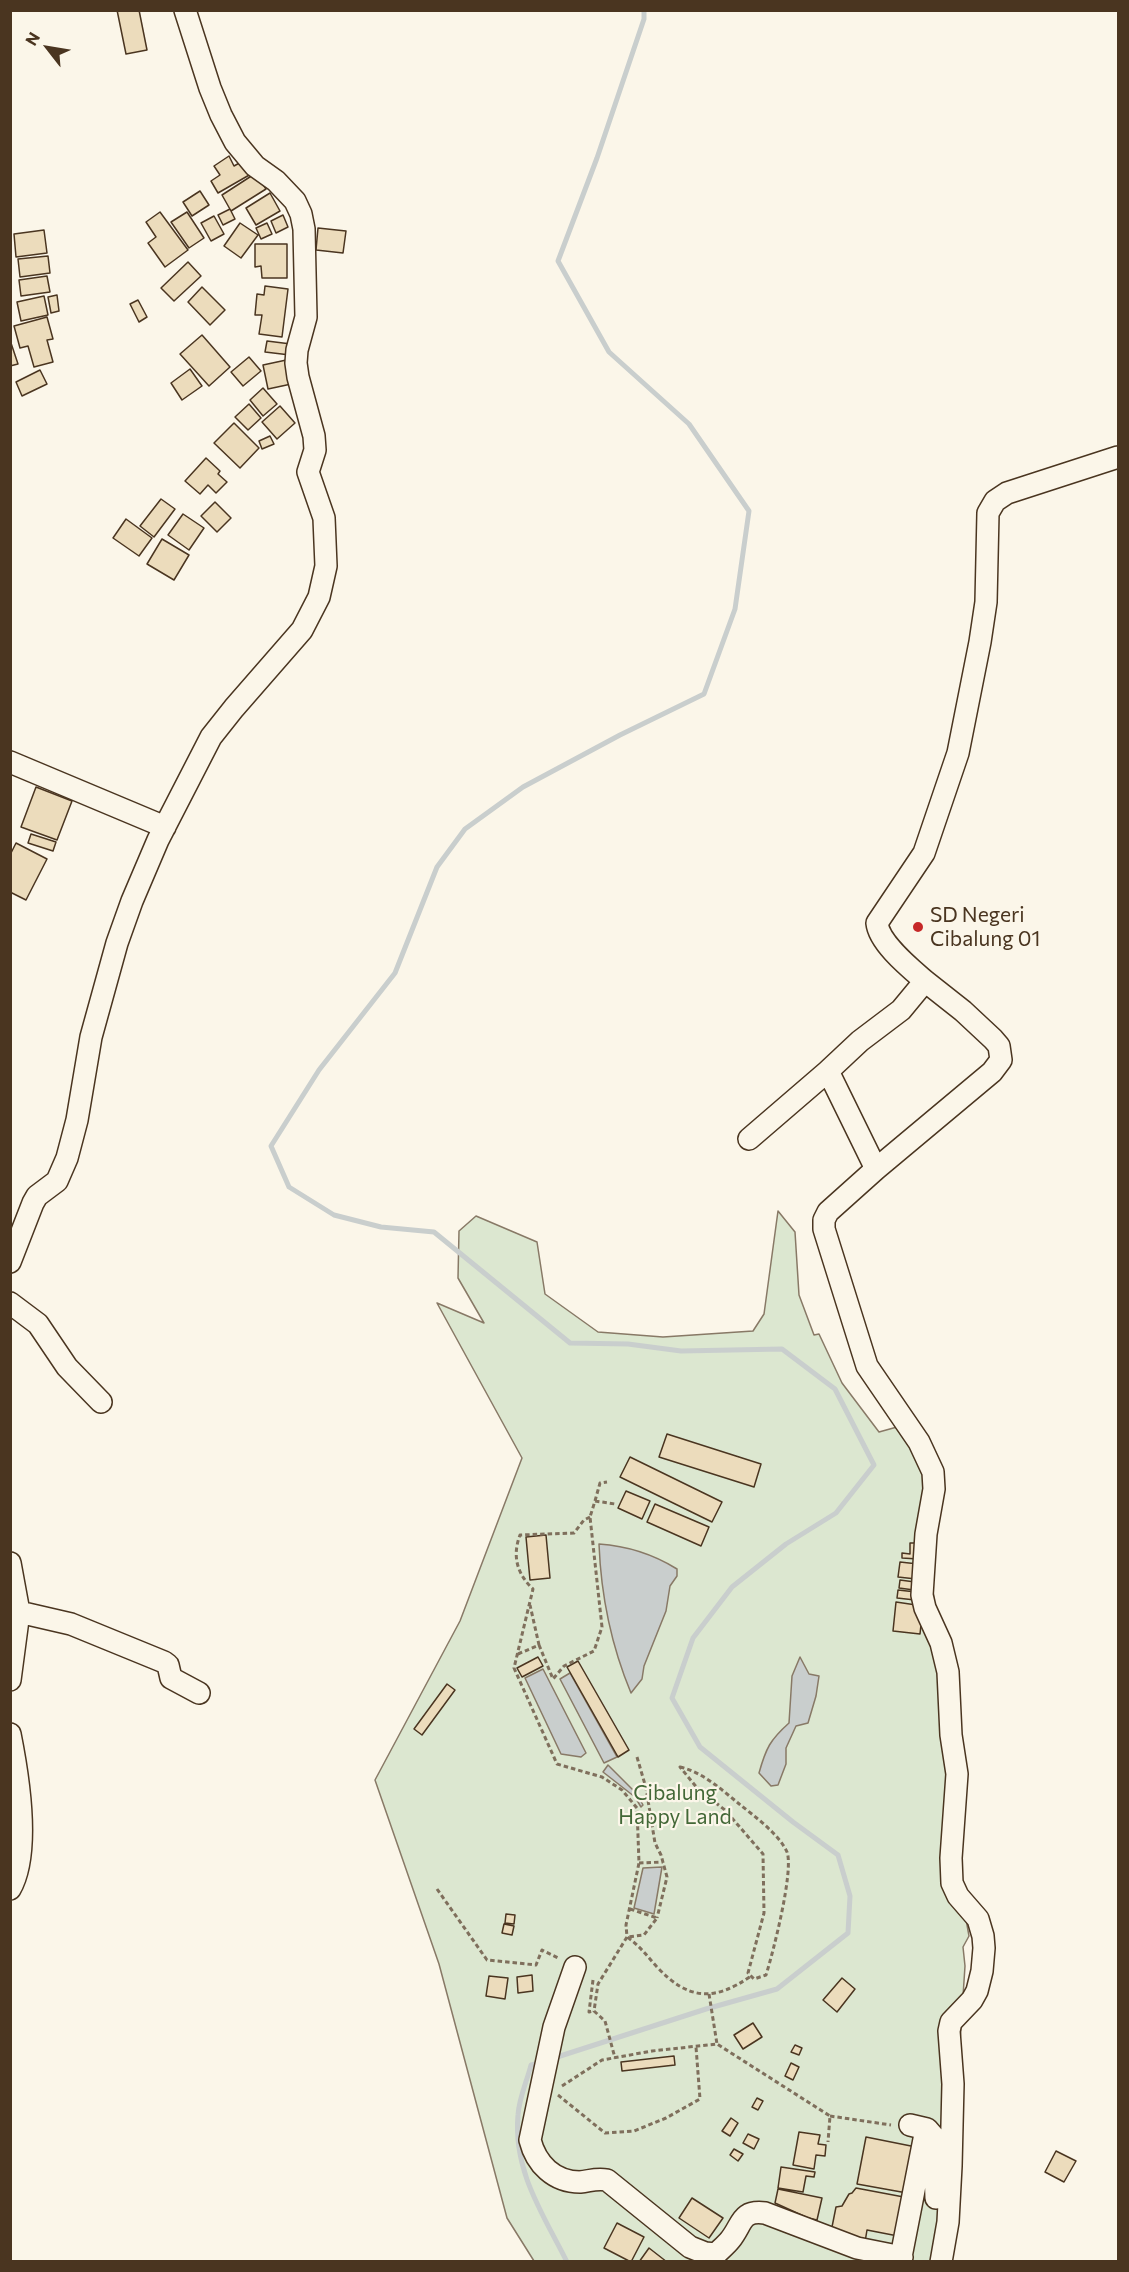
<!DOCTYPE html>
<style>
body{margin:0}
#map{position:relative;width:1129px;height:2272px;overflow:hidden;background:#fbf6e9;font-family:Commissioner,sans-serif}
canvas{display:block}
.frame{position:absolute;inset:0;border:12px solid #4a3520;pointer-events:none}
.north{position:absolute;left:18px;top:18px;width:60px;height:60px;-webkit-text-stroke:4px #fbf6e9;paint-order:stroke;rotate:301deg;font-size:16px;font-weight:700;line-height:24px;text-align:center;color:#4a3520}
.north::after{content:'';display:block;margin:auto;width:21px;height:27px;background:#4a3520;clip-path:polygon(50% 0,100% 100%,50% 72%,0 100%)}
</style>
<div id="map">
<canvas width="1129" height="2272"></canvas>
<div class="frame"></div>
<div class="north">N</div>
</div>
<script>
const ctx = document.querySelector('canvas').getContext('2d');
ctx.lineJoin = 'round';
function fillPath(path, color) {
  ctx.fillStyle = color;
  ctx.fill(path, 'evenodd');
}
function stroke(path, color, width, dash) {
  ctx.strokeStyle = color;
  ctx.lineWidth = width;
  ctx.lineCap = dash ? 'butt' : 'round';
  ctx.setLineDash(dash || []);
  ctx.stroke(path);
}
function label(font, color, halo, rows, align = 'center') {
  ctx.font = font + ' Commissioner,sans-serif';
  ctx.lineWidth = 4.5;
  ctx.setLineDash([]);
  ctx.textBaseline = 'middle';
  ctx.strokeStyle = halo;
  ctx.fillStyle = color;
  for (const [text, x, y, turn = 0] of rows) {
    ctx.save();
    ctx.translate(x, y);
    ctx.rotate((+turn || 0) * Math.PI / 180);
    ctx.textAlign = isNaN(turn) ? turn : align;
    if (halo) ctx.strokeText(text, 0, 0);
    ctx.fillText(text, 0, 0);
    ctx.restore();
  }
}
const green = new Path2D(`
 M778,1211L795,1232L799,1295L814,1335L819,1334L842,1383L879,1432L915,1422L935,1455L930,1553L955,1858L969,1936L963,1947L965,1966L955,2118L939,2261H534L507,2218L439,1964L375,1780L460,1621L522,1458L437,1303L484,1323L458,1278L459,1231L476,1216L537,1242L545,1294L598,1332L663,1337L753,1331L764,1314Z`);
fillPath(green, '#dce7d0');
stroke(green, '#887966', 1.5);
const water = new Path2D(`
 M599,1544C628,1546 653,1554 677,1569V1576L670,1586L666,1611L644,1666L642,1679L631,1693C611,1645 601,1596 599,1544Z
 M800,1657L809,1674L819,1676L816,1696L808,1723L796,1726L786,1748V1764L778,1785L771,1786L759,1773C766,1748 770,1740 789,1723L792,1676Z
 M543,1669L586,1753L581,1757L561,1754L525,1678Z
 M570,1673L617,1757L604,1763L560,1679Z
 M608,1765L637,1794L643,1805L641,1807L635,1797L603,1772Z
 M662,1867L654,1914L634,1908L643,1868Z`);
fillPath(water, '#c9cecd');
stroke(water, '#887966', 1.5);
stroke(new Path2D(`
 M554,2058L706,2009L777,1989L848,1933L850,1896L838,1855L793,1822L700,1747L672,1698L693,1638L732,1587L786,1544L836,1513L874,1465L835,1389L782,1349L681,1351L628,1344L570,1343L434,1232L381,1227L334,1215L289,1187L271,1146L319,1070L395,973L437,867L465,829L523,787L620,735L704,694L735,609L749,511L689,424L609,352L558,261L597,158L644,19V10
 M540,2063L531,2065C527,2081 519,2098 518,2115C513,2171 543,2214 567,2262`), '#c9cecd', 5);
const building = new Path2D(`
 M117,10H139L147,50L126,54Z
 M229,156L234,166L243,161L251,174L218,193L211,181L220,175L214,166Z
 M256,173L266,189L231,211L222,195Z
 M200,191L209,205L192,216L183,202Z
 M270,193L280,211L256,225L246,208Z
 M230,209L235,219L223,225L218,215Z
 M160,212L188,250L165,267L148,243L156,237L146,222Z
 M187,212L204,238L189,248L171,222Z
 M283,215L288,227L276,233L271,221Z
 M214,216L224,234L211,241L201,223Z
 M240,223L258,235L241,258L224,246Z
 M267,223L272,234L261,239L256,228Z
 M318,228L346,231L343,253L316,250Z
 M44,230L47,253L16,257L14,234Z
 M255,244H287V278H262L261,266L255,267Z
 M48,256L50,273L20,277L18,259Z
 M188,262L201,276L174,301L161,288Z
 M47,276L50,292L21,296L19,280Z
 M265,286L288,289L282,337L259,334L262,315H255L257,294L264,295Z
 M202,287L225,310L210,325L188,302Z
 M57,295L59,311L51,313L48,297Z
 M44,296L48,315L21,321L17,302Z
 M138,300L147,317L139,322L130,304Z
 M47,317L53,339L47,340L53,362L34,367L28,346L20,348L14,326Z
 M202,335L230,367L209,386L180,354Z
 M10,340L18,364L10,366Z
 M267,341L291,344L290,355L265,352Z
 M249,357L261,371L243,386L231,372Z
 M291,359L296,383L268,389L263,365Z
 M190,369L202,386L182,400L171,383Z
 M40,370L47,384L22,396L16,382Z
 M263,388L277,404L263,416L250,400Z
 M249,404L261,418L248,430L235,417Z
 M280,406L295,423L277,439L262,422Z
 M234,423L259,448L240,468L214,443Z
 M270,436L274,444L262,449L259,441Z
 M206,458L220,471L218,474L227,482L216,493L208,485L200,494L185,481Z
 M161,499L175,509L154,537L140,526Z
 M215,502L231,518L217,532L201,516Z
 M183,514L204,528L189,550L168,535Z
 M126,519L152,538L139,556L113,538Z
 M162,539L189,555L174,580L147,564Z
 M36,787L72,801L57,840L21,827Z
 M31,834L56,842L53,851L28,843Z
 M16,843L47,859L26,900L10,892V855Z
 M667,1434L761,1464L754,1487L659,1457Z
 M630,1457L722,1502L712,1522L620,1477Z
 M626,1491L650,1501L642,1519L618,1508Z
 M655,1504L709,1527L701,1546L647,1522Z
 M546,1535L550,1578L530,1580L526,1537Z
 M910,1543H919L918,1559L902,1558V1553L910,1554Z
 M900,1562L918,1564L916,1579L898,1577Z
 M900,1580L915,1582L914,1590L899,1588Z
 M898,1590L916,1592L915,1600L897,1598Z
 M896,1602L923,1606L920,1634L893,1631Z
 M538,1657L543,1666L522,1677L517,1668Z
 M578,1661L629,1750L618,1757L567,1667Z
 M447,1684L455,1690L422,1735L414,1729Z
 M506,1914L515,1915L514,1924L505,1923Z
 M504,1924L514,1926L512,1935L502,1933Z
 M532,1975L533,1991L518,1993L517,1977Z
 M489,1976L508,1978L505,1999L486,1996Z
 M842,1978L855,1989L837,2012L823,2000Z
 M753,2023L762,2037L743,2049L734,2035Z
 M795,2045L802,2048L799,2055L791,2052Z
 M674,2056L675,2065L622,2071L621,2062Z
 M791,2063L799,2067L793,2080L785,2076Z
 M757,2098L763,2101L758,2110L752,2107Z
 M731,2118L738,2123L730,2136L722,2131Z
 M799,2132L820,2135L818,2144L826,2145L825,2156L816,2155L814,2169L793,2165Z
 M748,2134L759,2139L754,2149L743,2143Z
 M866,2137L916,2147L907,2193L857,2184Z
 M734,2149L743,2154L738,2161L730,2155Z
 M1056,2151L1076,2161L1064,2182L1045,2172Z
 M781,2167L815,2172L814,2177L806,2176L803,2192L778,2188Z
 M856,2188L909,2198L903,2237L867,2230L865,2242L831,2232L836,2207L842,2206L849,2194L852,2193Z
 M778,2189L822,2198L817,2220L808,2218L775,2203Z
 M692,2198L723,2218L709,2238L679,2218Z
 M617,2223L644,2237L631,2262L604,2248Z
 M649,2248L667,2262H639Z`);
fillPath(building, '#ecdcbc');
stroke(building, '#4a3520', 1.5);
const minor = new Path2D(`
 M10,762L165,827
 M749,1139L828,1071
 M876,1169L992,1072L1001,1060L999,1046L993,1039L963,1011L925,981
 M10,1262L33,1203L37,1196L57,1181L67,1158L77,1120L91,1037L117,943L132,901L158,840L211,737L234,708L302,630L319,597L326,566L324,518L308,472L315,450L314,436L298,377L296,363L297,350L306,317L304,229L301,214L295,201L276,181L255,166L235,142L221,115L210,88L185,10
 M10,1303L38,1324L67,1367L101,1402
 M10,1563L19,1612L10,1680
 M19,1612L71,1624L164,1662L168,1665L171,1678L199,1693
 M10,1734C18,1774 31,1853 10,1889
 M575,1967L554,2027L530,2140C536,2164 554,2182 580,2182C590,2181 596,2178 607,2180L690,2247L705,2253L716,2254C721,2249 726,2245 730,2240C743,2224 740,2210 765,2213L857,2248L902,2257
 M910,2125L927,2129L934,2137L936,2198
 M900,2262L926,2129
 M941,2262L948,2222L951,2166L953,2084L949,2031L951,2022L972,2000L977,1991L982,1971L984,1948L983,1936L978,1919L958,1896L952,1883L951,1858L957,1774L951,1735L948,1672L941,1643L925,1608L922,1595L926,1534L934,1489L933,1472L919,1442L867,1366L824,1229V1220L828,1212L876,1169L828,1071L860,1041L901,1010L925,981C910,968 879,943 877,923L924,853L958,753L980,642L986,602L988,513L995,501L1007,493L1118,457`);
stroke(minor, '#4a3520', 24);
stroke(new Path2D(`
 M595,1501L600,1483L607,1482
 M590,1517L584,1520L574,1533L520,1535C512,1556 517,1574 533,1589L514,1668L557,1764L602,1777L622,1790L637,1808L639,1863L626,1925L627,1937L598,1984L594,2011L605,2021L615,2058
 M539,1645L553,1679L564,1666L594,1651L602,1627L590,1517L595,1501L615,1504
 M518,1654L539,1645L530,1605
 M637,1757L646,1788L655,1843L661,1855L667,1877L657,1918
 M680,1767C702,1772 721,1789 738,1803C754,1816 779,1834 787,1852C794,1871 773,1953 766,1975L754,1979L748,1973L764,1913L763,1854L725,1810L698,1789Z
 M639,1863L663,1862
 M437,1889L487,1960L536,1965L542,1950L560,1959
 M630,1909L657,1918L644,1935L627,1937C639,1945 647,1956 657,1967C688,2000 714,2002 751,1976
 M593,1980L589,2012L594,2011
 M709,1994L717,2044
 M562,2086L602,2060L652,2051L717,2044L830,2116L828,2142
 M558,2095L605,2133L634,2131L666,2118L700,2099L696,2047
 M830,2116L891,2125`), '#7f6f5c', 3, [4.5, 3]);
stroke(minor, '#fbf6e9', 21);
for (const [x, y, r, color] of [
 [918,927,6,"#c62828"]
]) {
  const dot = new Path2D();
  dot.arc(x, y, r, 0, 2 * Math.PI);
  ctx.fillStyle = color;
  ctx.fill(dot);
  stroke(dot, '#fbf6e9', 2);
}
label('21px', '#4a3520', '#fbf6e9', [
 ["SD Negeri",930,915],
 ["Cibalung 01",930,939]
], 'left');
label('21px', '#436837', '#fbf6e9', [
 ["Cibalung",675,1793],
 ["Happy Land",675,1817]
]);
</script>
